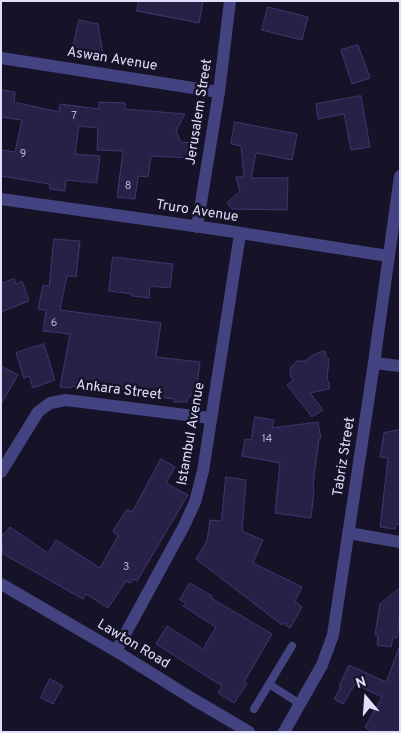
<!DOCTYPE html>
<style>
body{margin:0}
#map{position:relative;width:401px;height:733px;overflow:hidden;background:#161328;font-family:Overpass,sans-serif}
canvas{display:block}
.frame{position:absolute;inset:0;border:2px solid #e0defb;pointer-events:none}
.north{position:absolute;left:341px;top:673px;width:50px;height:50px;-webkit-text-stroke:4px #161328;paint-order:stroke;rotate:342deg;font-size:14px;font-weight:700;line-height:20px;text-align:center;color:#e0defb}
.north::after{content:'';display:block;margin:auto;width:18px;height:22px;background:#e0defb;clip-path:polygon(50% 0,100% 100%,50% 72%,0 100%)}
</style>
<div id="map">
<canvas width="401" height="733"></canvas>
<div class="frame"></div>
<div class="north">N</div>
</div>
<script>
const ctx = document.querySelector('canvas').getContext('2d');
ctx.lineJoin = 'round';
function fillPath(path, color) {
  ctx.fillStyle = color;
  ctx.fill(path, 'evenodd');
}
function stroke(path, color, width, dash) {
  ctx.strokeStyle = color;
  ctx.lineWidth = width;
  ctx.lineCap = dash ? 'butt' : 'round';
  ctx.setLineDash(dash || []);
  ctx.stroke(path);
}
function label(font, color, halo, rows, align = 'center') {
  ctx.font = font + ' Overpass,sans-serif';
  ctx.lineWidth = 5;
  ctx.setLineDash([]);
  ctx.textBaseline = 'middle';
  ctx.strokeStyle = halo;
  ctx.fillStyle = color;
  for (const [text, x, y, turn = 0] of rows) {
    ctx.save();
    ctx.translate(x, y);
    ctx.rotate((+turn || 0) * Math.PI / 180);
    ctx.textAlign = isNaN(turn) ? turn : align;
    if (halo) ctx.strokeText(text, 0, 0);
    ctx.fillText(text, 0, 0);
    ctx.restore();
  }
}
const building = new Path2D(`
 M139,1H203L199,23L137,11Z
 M268,7L308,17L302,40L262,30Z
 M79,20L98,24L103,55L73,49Z
 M358,45L370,78L352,84L341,50Z
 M1,90L15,92L14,102L59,112L60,104L99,109V102L125,103V109L185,114L176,131L181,142L194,143L193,158L151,156L148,177L138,176L135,199L117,197L123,151L97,150L98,128L79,126L75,154L100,156L97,183L66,180L65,191L50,189L49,184L1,176V150L15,152L22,120L1,117Z
 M361,96L370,147L351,150L344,114L318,119L316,104Z
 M235,122L297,134L292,160L256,153L251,178H288L287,210L232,209L227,203L240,191L236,177H244L241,146L231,144Z
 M54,239L80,241L76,277L67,276L60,310L161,323L156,357L200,362L196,395L188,397L187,402H174V399L139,394V396L72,386L71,388L60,387L70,334L43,331L46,310L38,309L43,285L49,286Z
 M113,257L173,264L170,288L150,286L149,298L132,296V294L109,291Z
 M14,279L16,284L22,281L29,301L1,312V284Z
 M44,344L55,380L33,388L29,376L24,378L16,353Z
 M325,351L326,357L329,359L327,380L329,382V389L310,393L323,410L312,417L287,385L293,380L290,375L291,367L297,361H305L313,355Z
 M1,366L18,375L1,404Z
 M255,417L274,420L272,428L318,422L321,438L319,439L315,468L313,489L314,490L311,518L275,513L280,463L242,456L245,439L251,440Z
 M400,430V525L396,524L395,529L380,527L388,458L380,457L384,433Z
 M161,459L175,467L166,483L188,495L137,581L133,579L130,583L126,581L108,608L86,594L83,599L3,554L1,537L10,527L48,553L56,540L100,568L118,536L113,531L127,509L132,512Z
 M226,477L246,480L242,531L263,540L253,563L302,587L295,601L302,607L290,628L283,623L282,625L196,559L207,541L210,520L221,521Z
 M190,583L212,596L211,598L272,634L244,682L247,684L234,703L218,693L222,686L156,644L167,626L203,649L216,627L183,606L186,603L180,600Z
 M400,588V614L397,638L393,637L391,647L377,645L378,635H375L380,604Z
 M399,648L400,732H373L365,727L382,697L355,684L343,704L334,699L341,687L339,686L349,665L386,682Z
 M50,679L63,686L53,704L41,698Z`);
fillPath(building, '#282147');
stroke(building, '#403670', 1);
stroke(new Path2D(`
 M269,684L300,704
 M254,709L292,646`), '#444382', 8);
stroke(new Path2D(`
 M1,58L219,92
 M1,199L215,229L388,256
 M197,227L219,92L230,1
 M374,363L400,366
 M1,472L38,412L50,403L66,400L210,418
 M348,533L400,542
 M116,651L184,526L195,502L203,471L240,234
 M284,732L322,665L333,635L374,363L400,176`), '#444382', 12);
stroke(new Path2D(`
 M1,584L116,651L193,699L249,732`), '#444382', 12);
label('11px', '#b2afce', null, [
 ["7",74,117],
 ["9",23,155],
 ["8",128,187],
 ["6",54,324],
 ["14",267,440],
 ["3",126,568]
]);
label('14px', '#e0defb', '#161328', [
 ["Aswan Avenue",112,60,9],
 ["Jerusalem Street",200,112,-81],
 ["Truro Avenue",197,212,9],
 ["Ankara Street",119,391,7],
 ["Istambul Avenue",192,434,-80],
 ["Tabriz Street",345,457,-81],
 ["Lawton Road",133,645,31]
]);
</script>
